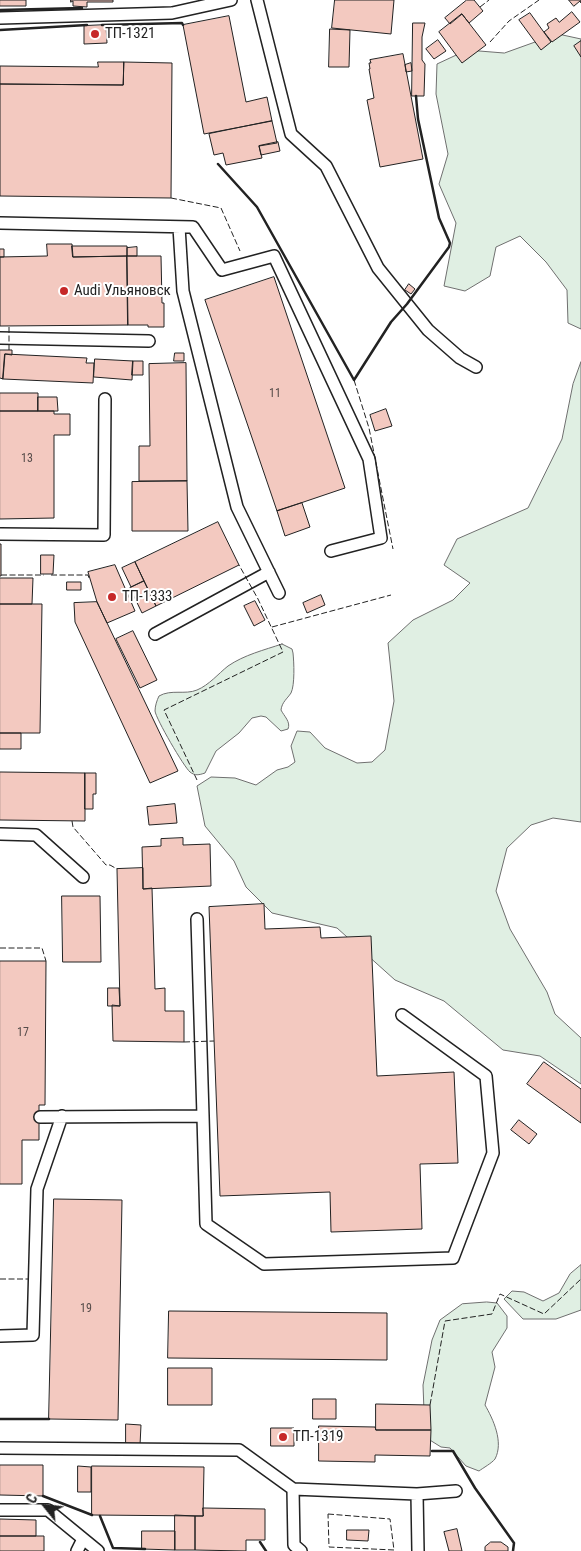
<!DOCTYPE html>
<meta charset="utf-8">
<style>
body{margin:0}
#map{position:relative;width:581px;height:1551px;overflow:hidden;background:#fff;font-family:"Roboto Condensed",sans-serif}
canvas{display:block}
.north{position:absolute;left:20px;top:1481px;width:50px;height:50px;-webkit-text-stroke:4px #fff;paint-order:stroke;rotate:299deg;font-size:14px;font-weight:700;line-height:20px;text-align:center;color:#222}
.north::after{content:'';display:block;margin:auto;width:18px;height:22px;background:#222;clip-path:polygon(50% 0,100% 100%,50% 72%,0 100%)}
</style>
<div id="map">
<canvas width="581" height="1551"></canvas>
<div class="north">С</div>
</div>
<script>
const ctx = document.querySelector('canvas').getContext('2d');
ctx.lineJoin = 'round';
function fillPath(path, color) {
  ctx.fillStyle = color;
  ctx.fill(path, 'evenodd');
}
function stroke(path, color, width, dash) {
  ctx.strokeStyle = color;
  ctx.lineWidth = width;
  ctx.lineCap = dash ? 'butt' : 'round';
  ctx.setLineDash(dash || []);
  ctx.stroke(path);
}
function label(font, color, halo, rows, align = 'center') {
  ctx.font = font + ' "Roboto Condensed",sans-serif';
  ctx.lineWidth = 4;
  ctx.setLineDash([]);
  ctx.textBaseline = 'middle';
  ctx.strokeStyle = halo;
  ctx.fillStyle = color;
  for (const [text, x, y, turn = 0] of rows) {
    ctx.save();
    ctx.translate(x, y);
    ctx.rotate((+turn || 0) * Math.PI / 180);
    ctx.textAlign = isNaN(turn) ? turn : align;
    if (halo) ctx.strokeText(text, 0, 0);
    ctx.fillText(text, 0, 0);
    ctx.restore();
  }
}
const green = new Path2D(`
 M558,34L581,39V329L568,323L567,290L546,262L520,236L496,247L490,276L465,291L444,286L456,223L439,184L448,154L436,94L437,64L467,50L504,53Z
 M581,362V822L553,818L531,825L507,848L496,891L510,929L547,992L555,1014L581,1038V1084L540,1056L503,1050L444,1001L395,980L337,928L272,913L246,887L234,861L205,826L197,786L211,777L235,778L256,785L277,770L288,767L295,762L291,746L297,731L310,732L325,748L357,763L372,762L385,750L394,701L388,643L413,620L453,600L470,583L444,565L457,539L528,508L562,439L573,384Z
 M282,644L292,649L293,653C294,662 295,685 291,693C287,699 282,702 281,710C284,716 291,722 288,729L281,731L266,717L261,716L252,718L239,733L216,751L205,773C199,775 195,776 190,772C184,767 156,719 155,711C155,706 157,700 159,696C171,689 185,695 197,690C209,685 218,674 228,666C244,655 264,650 282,644Z
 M581,1265V1310L556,1319H523L504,1299L512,1291L524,1292L543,1301L559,1293L570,1274Z
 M487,1302L497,1303L507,1316V1328L492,1352L495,1367L485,1405C493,1419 504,1442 495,1459C492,1463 483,1468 479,1471L466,1466L450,1448L441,1447L425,1437L423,1385L432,1340L440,1320L462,1304Z`);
fillPath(green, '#e0efe3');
stroke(green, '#6f6f6f', 1);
const building = new Path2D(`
 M0,0H26V6H0Z
 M71,0H113V2H87V7L73,6V1L71,2Z
 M335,0H394L391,34L332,28Z
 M467,0H474L483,11L469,23L462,14L450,24L445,18Z
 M569,0H581V3L580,1L574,6Z
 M572,12L580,22L552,42L544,32L549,28L547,24L556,18L559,22Z
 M530,13L551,42L541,50L519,20Z
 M462,14L486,45L462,63L439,32Z
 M229,16L246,102L267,97L272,121L204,134L183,25Z
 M413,23H425L422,37V60L425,64L424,96H412Z
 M106,25L107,43L84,44V26Z
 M330,29L350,30L349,67H329Z
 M438,40L446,51L434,59L426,49Z
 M581,41V57L574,46Z
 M403,54L423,159L380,167L367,100L374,98L369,69H370L369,63H371L370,60Z
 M98,62H124L123,85L0,84V66L98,67Z
 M124,62L172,63L171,198L0,196V84L123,85Z
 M411,63L412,71L406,72L405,65Z
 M272,121L277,143L259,146L262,158L226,165L223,153L214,155L209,134Z
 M278,142L280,151L261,155L259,146Z
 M47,244H72L73,257L127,256L128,325L0,326V257L47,256Z
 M72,246H127V256L73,257Z
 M137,247V256H127V248Z
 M0,249H4V257H0Z
 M127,256H161L162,303H164V327H148V325H128Z
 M274,277L345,488L277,511L205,300Z
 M409,284L415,289L411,294L405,290Z
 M0,350H12V355L5,354L3,379L0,378Z
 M175,353H184V361H174Z
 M5,354L87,358L86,363H94L93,383L3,379Z
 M95,359L133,361L132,380L94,377Z
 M133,361H143V375H132Z
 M186,363L187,481H139V446H150L149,364Z
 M0,393H38V411H0Z
 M38,397H57L58,411H38Z
 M386,409L392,426L375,431L370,415Z
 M0,411H54V414H70V435H54V518L0,519Z
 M187,481L188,531H132V482Z
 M302,503L310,527L285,536L277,511Z
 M218,522L239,565L156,606L135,562Z
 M0,544H1V576H0Z
 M41,555H54L53,574H41Z
 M135,562L144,581L131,587L122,568Z
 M115,565L135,611L107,623L97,602L88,572Z
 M0,578H33L32,604H0Z
 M144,581L156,606L142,613L130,588Z
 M67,582H81V590H67Z
 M321,595L325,605L307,613L303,603Z
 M255,601L265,620L254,626L244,606Z
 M97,602L178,771L150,783L75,622L74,603Z
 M0,604H42L40,733H0Z
 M133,631L157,680L140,688L116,639Z
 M0,733H21V749H0Z
 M0,772L85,773V821L0,820Z
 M85,773H96V794H93V809H85Z
 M175,804L177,823L149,825L147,807Z
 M183,838V845L210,844L211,886L143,889L142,847L161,846V839Z
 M143,868V889L152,888L155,989L165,988V1011H184V1042L113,1041L112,1005L120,1006L117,869Z
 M62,896H100L101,962H63Z
 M264,904L265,929L320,927L321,938L371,936L377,1076L454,1072L458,1163L420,1164L422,1229L331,1232L330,1192L220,1196L209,907Z
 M0,961H46L45,1105H39V1140H22V1184H0Z
 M108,988H119L120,1006H108Z
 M544,1062L581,1089V1123L527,1084Z
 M519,1120L537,1134L529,1144L511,1130Z
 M54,1199L122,1200L118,1420L49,1419Z
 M169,1311L387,1313V1360L168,1358Z
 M168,1368H212V1405H168Z
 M313,1399H336V1419H313Z
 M376,1404L430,1405L431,1430H376Z
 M126,1424L141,1425L140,1445H126Z
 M319,1426L375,1427L376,1430H431L430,1456L375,1455V1462L319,1461Z
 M271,1428H294V1446H271Z
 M0,1465H43V1496L0,1495Z
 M78,1466L91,1467V1492H78Z
 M92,1466L204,1467L203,1516L92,1515Z
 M203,1508L265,1509V1540H246V1551L195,1550V1516H203Z
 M175,1515L195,1516V1550H175Z
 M0,1519L36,1520V1536H0Z
 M457,1529L462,1551H449L444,1532Z
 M347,1530H369L368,1541L347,1540Z
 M142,1531H175V1550L142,1549Z
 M0,1536H44V1551H0Z
 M491,1542H501L508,1547V1551H485V1547Z`);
fillPath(building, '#f3c9c0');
stroke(building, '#222', 1);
const service = new Path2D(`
 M257,0L291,134L326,166L378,268L428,330L460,358L476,367
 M0,18L172,13L231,0
 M0,223L193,227L222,270L274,256L369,459L381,538L331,551
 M179,227L183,291L237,507L279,593
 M0,338L149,341
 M0,534L104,535L105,399
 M155,634L269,572
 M0,834L36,835L83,877
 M203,1116L206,1224L264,1264L453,1258L493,1153L486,1076L402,1015
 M40,1117L203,1116L197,919
 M0,1336L33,1335L37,1189L62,1116
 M0,1448L239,1450L293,1489L417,1494L456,1491
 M293,1489L294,1545L301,1551
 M417,1494L418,1551
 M0,1510H48L98,1551
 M77,1551L83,1539`);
stroke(service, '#222', 14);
stroke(service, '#fff', 11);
stroke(new Path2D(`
 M480,7L489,0
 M490,42L509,21L539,0
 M171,198L221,208L240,251
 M9,350V326
 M354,380L369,428L393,549
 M1,575H44
 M51,575H88L89,578
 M272,627L391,595
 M197,780L164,710L283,652L258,599L239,565
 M72,821L73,827L106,865H110L117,869
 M0,948H42L46,961
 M184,1042L214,1041
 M0,1279H29
 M430,1405L445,1321L492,1314L500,1294L544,1314L581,1279
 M328,1514L390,1519L394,1550L329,1547Z`), '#222', 1, [6, 2.5]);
stroke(new Path2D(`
 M0,10L82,8
 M102,25L182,23L183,25
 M0,30L87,25
 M218,164L257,207L354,380L391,322L407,304L449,247L450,243L439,218L418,119L416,96
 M0,1419H49
 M432,1451H453L475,1488L514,1543L513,1551
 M43,1496L92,1515
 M100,1516L113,1548L145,1549
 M260,1542L266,1551`), '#222', 2.5);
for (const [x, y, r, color] of [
 [95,34,5,"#c62828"],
 [64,291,5,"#c62828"],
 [112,597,5,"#c62828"],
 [283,1437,5,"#c62828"]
]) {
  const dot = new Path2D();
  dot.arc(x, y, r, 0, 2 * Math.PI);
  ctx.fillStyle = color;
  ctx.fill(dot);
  stroke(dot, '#fff', 2);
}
label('12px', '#564c4a', null, [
 ["11",275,394],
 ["13",27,459],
 ["17",23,1033],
 ["19",86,1309]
]);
label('15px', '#222', '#fff', [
 ["ТП-1321",105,34],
 ["Audi Ульяновск",74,291],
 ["ТП-1333",122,597],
 ["ТП-1319",293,1437]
], 'left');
</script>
